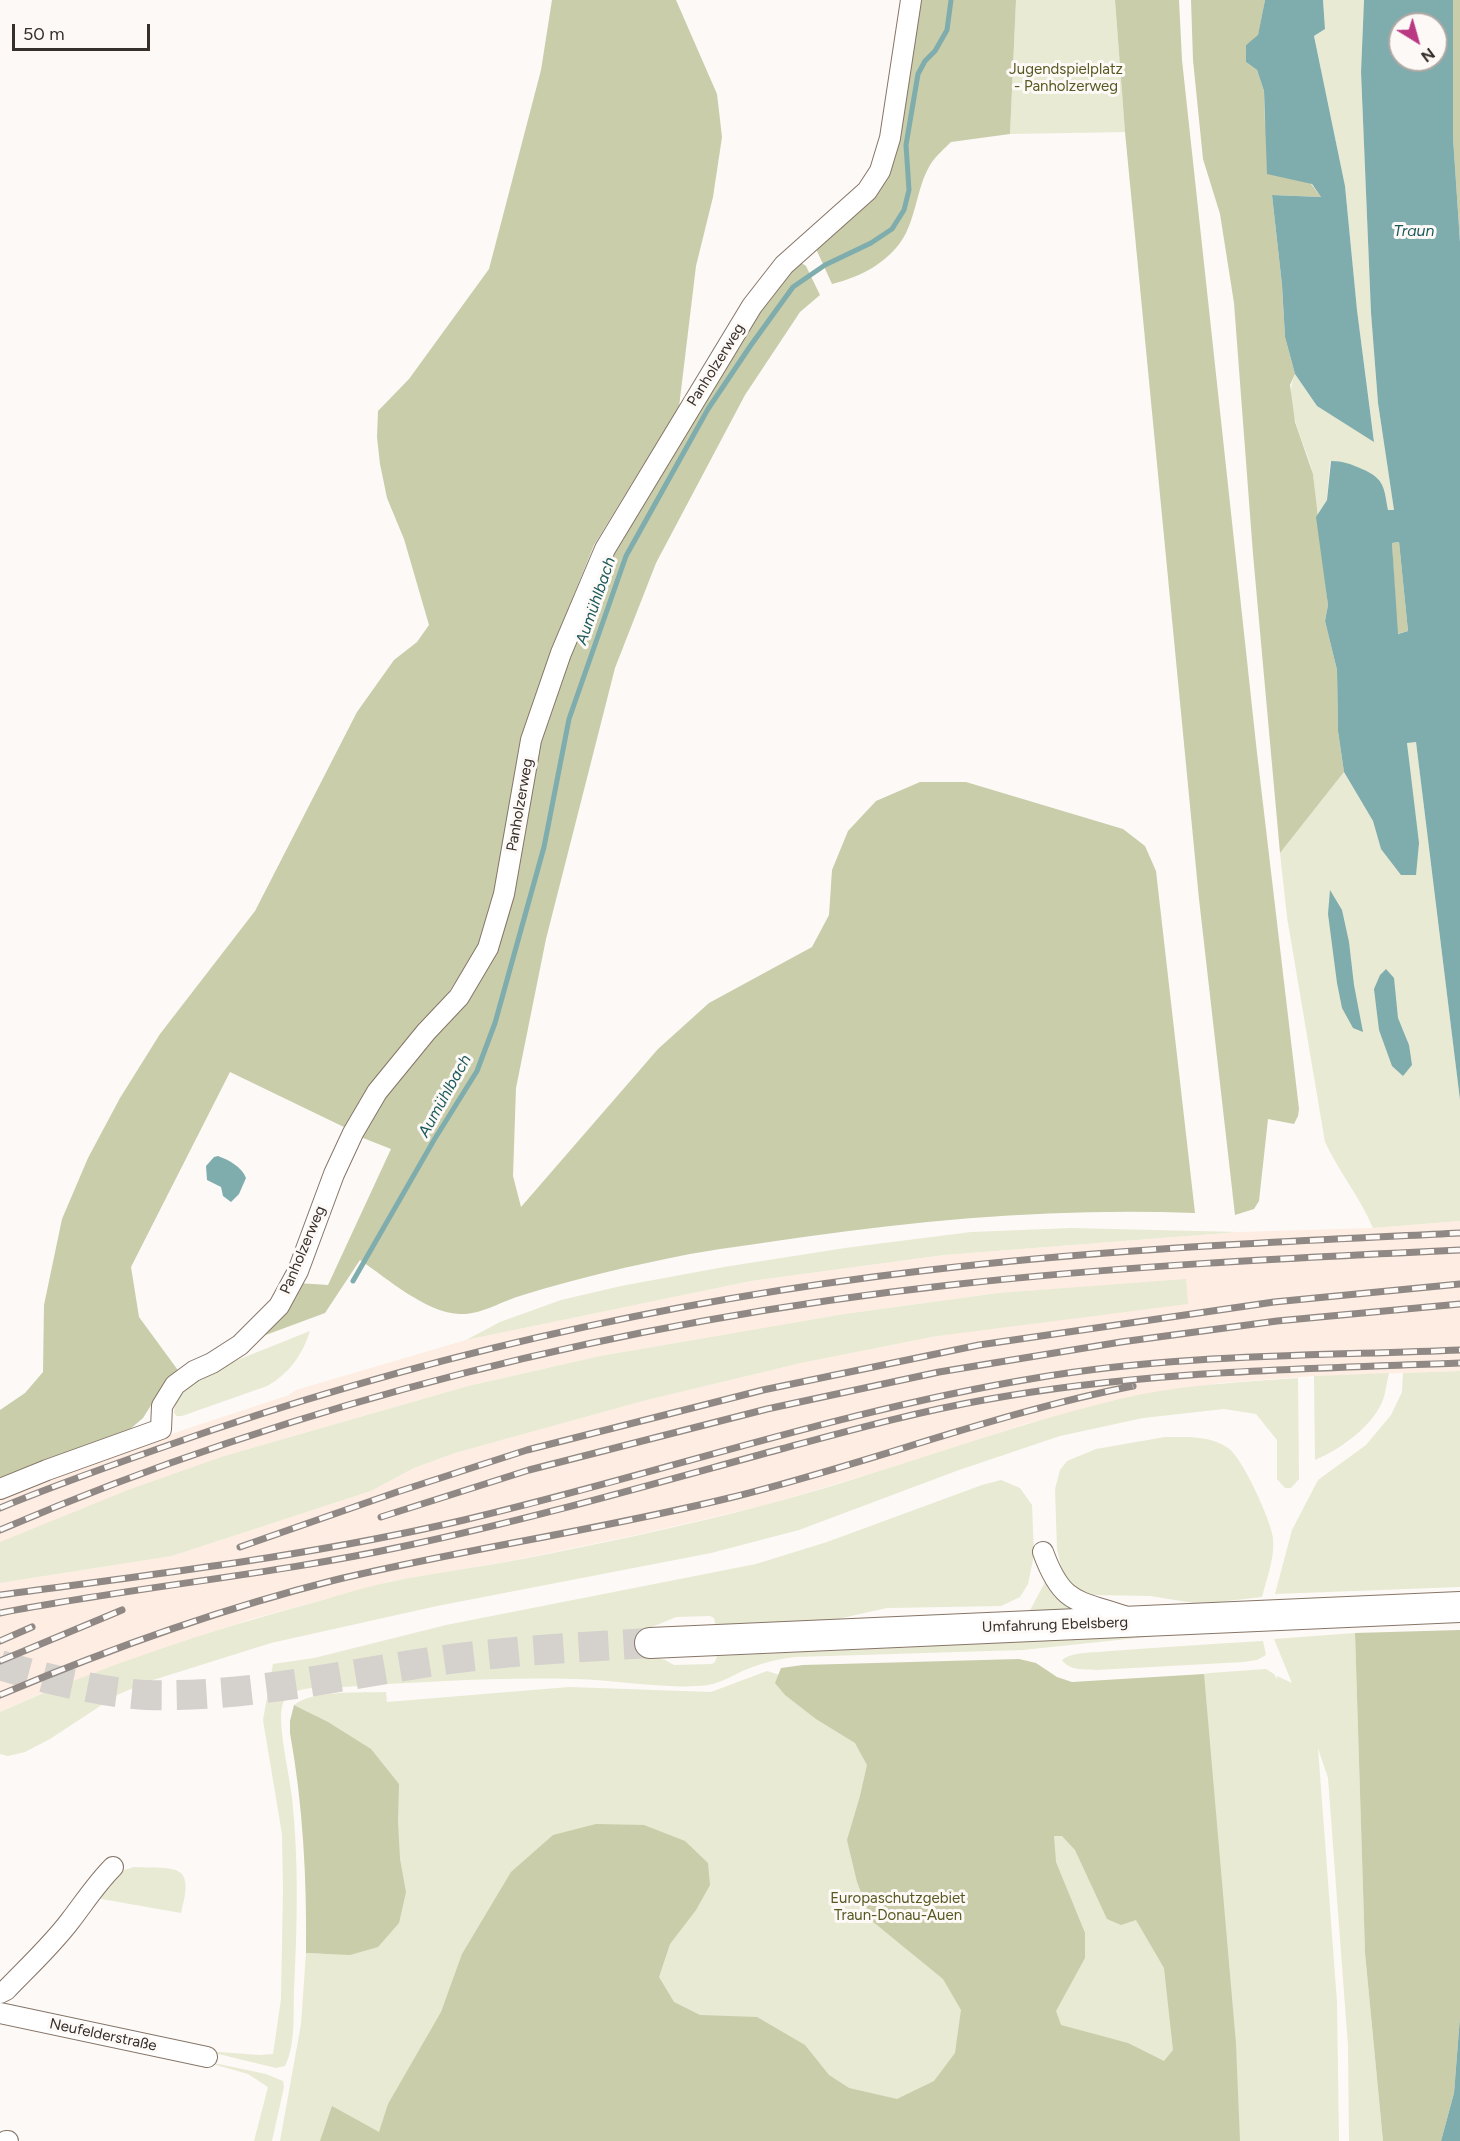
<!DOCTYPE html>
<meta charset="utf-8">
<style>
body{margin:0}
#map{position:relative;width:1460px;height:2141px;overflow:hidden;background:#fdf9f6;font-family:Figtree,sans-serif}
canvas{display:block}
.north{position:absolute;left:1388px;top:12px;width:60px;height:60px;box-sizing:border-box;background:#fdf9f6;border:2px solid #aea8a4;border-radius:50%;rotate:143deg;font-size:16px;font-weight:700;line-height:24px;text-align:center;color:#372f2a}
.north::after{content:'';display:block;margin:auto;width:21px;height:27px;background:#ba3983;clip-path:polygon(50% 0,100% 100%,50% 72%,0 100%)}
.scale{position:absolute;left:12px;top:24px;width:138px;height:27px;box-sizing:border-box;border:3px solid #372f2a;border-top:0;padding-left:8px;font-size:18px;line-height:21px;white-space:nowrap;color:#372f2a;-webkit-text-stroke:4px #fdf9f6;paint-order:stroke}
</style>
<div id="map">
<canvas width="1460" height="2141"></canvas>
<div class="north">N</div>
<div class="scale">50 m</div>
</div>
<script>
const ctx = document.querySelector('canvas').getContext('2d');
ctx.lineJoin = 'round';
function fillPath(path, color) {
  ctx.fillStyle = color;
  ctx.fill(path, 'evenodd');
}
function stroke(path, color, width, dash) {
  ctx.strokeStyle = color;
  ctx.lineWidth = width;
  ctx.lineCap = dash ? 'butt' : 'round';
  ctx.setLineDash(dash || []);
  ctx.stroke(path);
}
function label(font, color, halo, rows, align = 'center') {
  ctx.font = font + ' Figtree,sans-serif';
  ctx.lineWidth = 6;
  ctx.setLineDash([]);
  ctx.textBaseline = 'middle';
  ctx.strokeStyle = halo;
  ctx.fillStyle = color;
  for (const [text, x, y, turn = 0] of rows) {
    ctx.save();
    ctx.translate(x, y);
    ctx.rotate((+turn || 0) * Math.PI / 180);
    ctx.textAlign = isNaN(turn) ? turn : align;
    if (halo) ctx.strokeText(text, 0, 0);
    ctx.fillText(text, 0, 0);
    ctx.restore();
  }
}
fillPath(new Path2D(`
 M1460,1221V1371L1314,1376L1220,1383L1032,1422L893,1467L762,1506L632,1536L515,1560L389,1582L248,1620L138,1657L33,1697L0,1712V1583L172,1556L371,1491L414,1468L455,1453L643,1401L801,1363L937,1336L1186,1280L998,1293L844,1314L600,1356L468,1386L224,1456L0,1542V1500L65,1473L183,1430L289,1395L296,1390L466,1340L751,1281L944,1255L1239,1232L1373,1228Z`), '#feede2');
fillPath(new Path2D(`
 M1016,0H1115L1125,132L1010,134Z
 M1323,0H1364L1361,72L1371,313L1378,403L1394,510L1388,511L1384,489L1330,461L1327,500L1316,517C1315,503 1315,488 1313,474C1306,443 1281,405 1295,374L1317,406L1374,441L1357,310L1345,186L1314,36L1325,29Z
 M1407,742H1416L1460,1100V1221L1373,1228C1360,1197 1339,1172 1325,1142L1287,917L1280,853L1344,772L1373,821L1381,849L1412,791Z
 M1071,1228L1239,1232L944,1255L751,1281L466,1340L500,1322L561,1300L621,1286L724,1267L845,1248L971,1232Z
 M1186,1279L1188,1304L937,1336L801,1363L643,1401L455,1453L414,1468L371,1491L172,1556L0,1583V1542L128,1490L224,1456L468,1386L600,1356L844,1314L998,1293Z
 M310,1331C303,1354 289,1374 267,1386L182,1416H176L174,1412L175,1403L179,1393L205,1373Z
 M1460,1371V1587L1275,1594L1292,1530L1318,1480L1366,1445L1391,1415L1402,1392L1403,1373Z
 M1389,1373C1387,1381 1386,1389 1384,1397C1375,1425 1341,1449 1315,1460L1314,1376Z
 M1298,1378L1299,1479L1291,1488H1285L1277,1479V1440L1256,1414L1224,1409L1143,1418L1060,1436L959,1470L799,1530L711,1553L437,1606L271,1643L150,1681L117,1695L50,1739L25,1752L8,1756L0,1754V1712C100,1667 206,1631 312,1603C338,1596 364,1587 390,1582C432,1573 475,1568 517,1560C599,1544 680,1527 761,1506C883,1474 1001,1427 1124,1398C1180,1385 1240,1382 1298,1378Z
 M1165,1437C1186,1437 1210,1435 1228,1448C1242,1457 1271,1520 1273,1538C1275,1557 1267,1578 1262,1597L1200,1604L1150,1596L1091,1595L1074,1588L1063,1575L1057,1549L1055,1489L1060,1470L1067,1461L1096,1449Z
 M1001,1480L1020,1488L1032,1505L1034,1555L1028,1584L1020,1597L1001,1606L887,1608L833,1620L716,1626L714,1618L710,1616L676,1617L647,1629L645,1655L665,1660L674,1665L712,1664L715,1662L717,1656L979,1644L1232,1628L1023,1650L795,1657C779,1659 765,1662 750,1668C736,1673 725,1682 708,1685C669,1690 617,1680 576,1679C498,1677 420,1682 342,1687C325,1688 292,1684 283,1703C276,1720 290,1777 292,1798C299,1862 297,1926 294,1990C293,2014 296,2044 285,2066L276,2068L206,2051L259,2055L273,2054L281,1999L283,1890L282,1834L263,1720L273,1664L314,1658L446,1625L756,1564L827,1542L982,1485Z
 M1046,1573L1073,1607L1072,1610L1028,1614L1044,1584Z
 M1355,1633L1365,1953L1383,2141H1349L1348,2046L1328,1778L1318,1748L1337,2002L1339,2141H280L301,2024L306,1953L322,1954L316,1716L294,1705C312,1690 361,1693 385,1692H386L387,1702L569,1687L711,1692L767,1671L792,1679L1068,1694L1210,1673L1266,1669L1274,1674L1277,1679V1676L1292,1683L1274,1639Z
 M1263,1641L1266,1655L1257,1660L1243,1662L1096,1670C1083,1669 1070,1671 1062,1660C1073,1651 1097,1653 1111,1651C1162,1647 1212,1644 1263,1641Z
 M134,1867C177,1869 195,1862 181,1913L96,1898L121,1871Z
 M195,2059L266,2074L283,2081L284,2087L272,2141H254L268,2087L248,2074Z`), '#e8ead3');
fillPath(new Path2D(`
 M552,0H676L717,94L722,137L713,197L696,266L679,407L594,545L551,651L520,741L494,894L479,946L449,992L422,1025L348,1129L230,1072L131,1267L139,1317L180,1373L153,1402L143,1418L129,1430L0,1482V1410L25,1393L43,1372L44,1305L62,1219L88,1158L120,1098L160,1034L255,911L357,712L394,660L417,642L429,625L404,539L387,498L380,464L377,437L378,411L409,379L489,269L541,70Z
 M916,0H1016L1010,134L951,142C945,148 937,155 932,162C918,183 917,211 906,233C892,261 861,277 832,284L817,251L818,241L872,193Z
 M1115,0H1179L1182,60L1257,753L1299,1109L1298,1116L1294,1124L1268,1119L1259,1201L1254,1209L1235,1215L1199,899L1125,132Z
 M1191,0H1265L1258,36L1246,45V62L1257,70L1264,91L1265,123L1321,197L1272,195L1282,285L1285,337L1295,374L1290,385L1295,422L1313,474L1328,605L1325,621L1337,670L1338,731L1344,772L1280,853L1253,554L1234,303L1220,214L1203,159L1193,60Z
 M1453,0H1460V242L1453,137Z
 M797,260L806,266L820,295L800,312L745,395L656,563L615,668L546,939L516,1088L513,1176L521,1207L658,1049L709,1003L812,947L829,915L832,870L848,831L876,801L920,782H966L1123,829L1145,846L1156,871L1195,1213C1066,1208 939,1218 811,1236C771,1242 730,1247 690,1254C634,1265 578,1278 523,1295C501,1301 482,1315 459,1314C425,1312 388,1279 360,1260L325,1313L255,1339L298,1283L328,1285L391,1149L358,1136L382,1094L465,1001L536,741L610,552L711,381Z
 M1399,542L1408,631L1397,634L1392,543Z
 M1460,1630V2017L1454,2093L1441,2141H1383L1365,1953L1355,1633Z
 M1019,1659L1036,1663L1057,1677L1072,1682L1204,1674L1236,2044L1240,2141H320L332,2106L379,2132L388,2104L441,2012L462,1954L511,1872L553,1835L596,1824L644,1825L685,1841L708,1863L710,1885L696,1910L670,1944L659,1977L674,2002L700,2015L757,2017L805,2045L829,2075L849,2088L897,2099L934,2081L955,2053L961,2010L943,1979L872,1921L857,1882L847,1840L860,1796L867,1765L855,1743L816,1719L785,1695L775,1683L781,1668L803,1665ZM1054,1836H1062L1075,1850L1107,1919L1121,1925L1136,1920L1164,1968L1173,2050L1164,2061L1128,2043L1061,2025L1056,2011L1085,1958V1933L1056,1862Z
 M294,1705L328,1722L371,1749L399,1784L398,1822L400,1859L406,1892L399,1923L378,1947L350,1955L306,1953C307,1880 303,1805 290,1733V1721Z`), '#c9cdaa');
fillPath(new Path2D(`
 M1265,0H1323L1325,29L1314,36L1345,186L1357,310L1374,442L1317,406L1295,374L1285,337L1282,285L1272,195L1321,197L1312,184L1267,174L1264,91L1257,70L1246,62V45L1258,35Z
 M1364,0H1453V137L1460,242V1100L1416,742L1407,743L1419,843L1416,875H1401L1381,849L1373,821L1344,772L1338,731L1337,670L1325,621L1328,605L1316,517L1327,500L1331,461C1343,461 1351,464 1362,469C1385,479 1384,488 1388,510H1394L1378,403L1371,313L1361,72ZM1400,24H1436V60H1400ZM1399,542L1408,631L1398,634L1392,543Z
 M1330,890L1342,910L1349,942L1354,985L1363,1032L1353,1028L1342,1008L1337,983L1328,914Z
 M1386,969L1394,978L1398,1018L1409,1045L1412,1065L1403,1076L1392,1066L1379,1030L1374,989L1380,975Z
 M218,1156C229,1160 242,1167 246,1178L239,1194L231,1202L223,1196L221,1187L207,1180L206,1166L214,1157Z
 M1460,2017V2141H1441L1454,2093Z`), '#7facad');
stroke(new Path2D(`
 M353,1281L434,1140L477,1071L495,1023L544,847L569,719L626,556L708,409L751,345L793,287L825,265L871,243L892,229L904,210L909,190L906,145L918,74L925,61L935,51L947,30L951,0`), '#7facad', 5);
stroke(new Path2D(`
 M0,1665C42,1678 103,1693 147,1695C249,1698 350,1673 450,1659C517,1650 584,1647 650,1643`), '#d5d1cd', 30, [30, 15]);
const minor = new Path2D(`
 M0,1489L47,1470L161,1429L162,1406L175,1385L194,1371L212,1363L240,1345L279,1306L298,1271L334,1174L353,1133L377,1092L426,1032L459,997L488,948L504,894L531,740L561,653L605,549L752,306L784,265L867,191L880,171L890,138L911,0
 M1043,1552C1062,1604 1076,1600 1124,1616
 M0,1993L6,1990C28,1967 51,1946 70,1921C84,1903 96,1884 113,1867
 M0,2013L207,2057
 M6,2141H8`);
const primary = new Path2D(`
 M650,1643L1460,1607`);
stroke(minor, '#867568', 22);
stroke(primary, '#867568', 32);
stroke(minor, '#fff', 20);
stroke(primary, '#fff', 30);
const rail = new Path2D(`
 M0,1508C55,1485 112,1465 169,1445C412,1359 664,1301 921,1271C1100,1249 1280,1242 1460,1233
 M381,1517L529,1470L767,1409L939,1372L1121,1342L1277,1321L1460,1304
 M0,1530C301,1401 625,1321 950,1285C1120,1266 1290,1258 1460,1250
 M240,1547L397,1492L527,1450L763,1390L979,1345L1274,1302L1460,1284
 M0,1595C155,1574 311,1556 464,1520C655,1475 842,1410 1036,1378C1175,1354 1319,1356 1460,1350
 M0,1613C134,1587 271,1575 405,1546C532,1519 656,1483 781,1449C848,1431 916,1412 984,1400C1141,1371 1301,1369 1460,1363
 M0,1641L32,1627
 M0,1661L122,1610
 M0,1695C109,1649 220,1609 335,1580C465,1549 598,1530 729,1498C864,1465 996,1413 1133,1386`);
stroke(rail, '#8f8884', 7);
stroke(rail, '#fdf9f6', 4.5, [14]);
label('15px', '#565921', '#fdf9f6', [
 ["Jugendspielplatz",1066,70],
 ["- Panholzerweg",1066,87],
 ["Europaschutzgebiet",898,1899],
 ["Traun-Donau-Auen",898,1916]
]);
label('15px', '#372f2a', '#fdf9f6', [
 ["Panholzerweg",716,365,-58],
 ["Panholzerweg",520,805,-80],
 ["Panholzerweg",303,1250,-67],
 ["Umfahrung Ebelsberg",1055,1625,-2],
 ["Neufelderstraße",103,2035,12]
]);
label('italic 16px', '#1b5a5c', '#fdf9f6', [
 ["Traun",1414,231],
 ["Aumühlbach",596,601,-71],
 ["Aumühlbach",445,1096,-61]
]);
</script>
